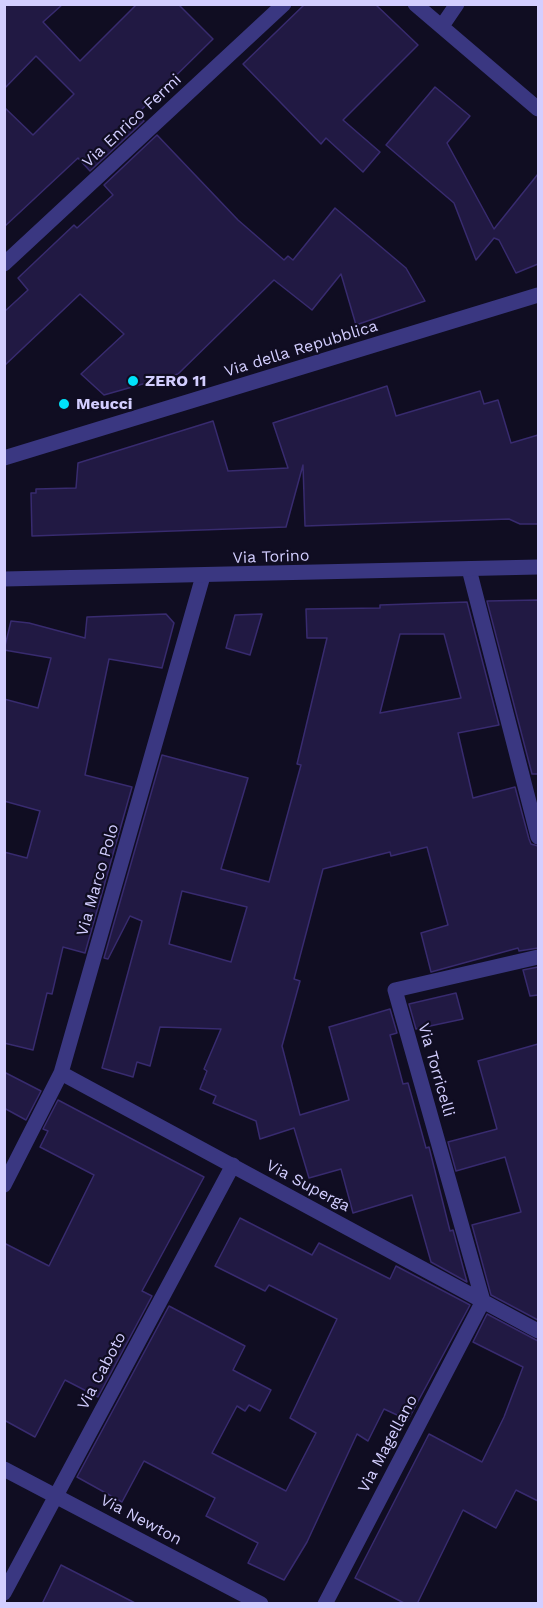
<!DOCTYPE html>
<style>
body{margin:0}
#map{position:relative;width:543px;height:1608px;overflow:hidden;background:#100d22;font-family:"Work Sans",sans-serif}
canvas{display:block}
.frame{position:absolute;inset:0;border:6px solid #d3ceff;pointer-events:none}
</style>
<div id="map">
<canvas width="543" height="1608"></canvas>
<div class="frame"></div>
</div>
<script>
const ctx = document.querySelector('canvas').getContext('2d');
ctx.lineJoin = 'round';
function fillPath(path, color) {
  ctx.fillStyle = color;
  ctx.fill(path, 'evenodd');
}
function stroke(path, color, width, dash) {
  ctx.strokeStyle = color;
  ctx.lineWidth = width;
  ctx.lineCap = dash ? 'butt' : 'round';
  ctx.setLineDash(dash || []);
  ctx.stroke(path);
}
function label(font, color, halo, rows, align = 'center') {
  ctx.font = font + ' "Work Sans",sans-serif';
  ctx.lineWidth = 4.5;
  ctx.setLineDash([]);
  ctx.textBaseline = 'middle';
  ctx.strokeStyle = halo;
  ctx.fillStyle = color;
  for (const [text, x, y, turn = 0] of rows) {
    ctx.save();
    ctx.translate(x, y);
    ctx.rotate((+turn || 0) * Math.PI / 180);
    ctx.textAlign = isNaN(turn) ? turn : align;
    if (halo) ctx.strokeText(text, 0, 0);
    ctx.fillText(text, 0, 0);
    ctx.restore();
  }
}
const building = new Path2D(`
 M4,4H63L43,22L80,61L137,4H178L213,39L137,114L144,121L90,171L78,158L4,227V107L33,135L74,94L36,56L4,89Z
 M305,4H375L418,45L343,120L380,152L363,172L326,138L321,144L243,64Z
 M435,87L470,116L447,143L494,229L538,174V264L516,273L499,240L494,238L476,260L454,203L386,145Z
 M157,135L238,220L284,260L288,256L293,260L335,208L406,268L425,301L356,325L341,274L312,310L274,280L178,374L104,395L81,374L124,334L80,294L4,366V312L28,290L18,278L74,225L77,228L113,195L104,185Z
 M387,386L396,416L480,391L484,404L498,400L511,443L538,435V524H520L509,519L305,526L303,465L286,527L32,536L31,493H36V489L76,488L78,463L213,421L228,471L288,468L273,423Z
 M538,600V774H532L487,601Z
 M467,602L499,725L458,733L473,798L515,787L529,839L531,844L538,846V948L519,951L518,948L431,972L421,933L448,925L427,847L391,856L390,852L323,869L294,979L300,981L282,1046L300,1115L349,1100L329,1027L390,1009L397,1033L390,1035L403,1084L408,1083L426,1148L429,1147L450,1231L453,1230L467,1282L431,1262L412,1195L353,1213L341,1169L309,1178L294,1128L260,1139L256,1121L213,1103L216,1096L200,1089L207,1071L204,1069L221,1029L160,1027L150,1066L137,1062L133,1077L102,1068L142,921L130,916L108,959L104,958L162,755L248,778L221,869L269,882L301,765L297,764L327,638H307L306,609L380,608V605ZM400,634H444L461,698L380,713ZM182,891L247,907L231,962L169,944Z
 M166,614L174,623L162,668L109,659L85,775L132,787L85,953L63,947L52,994L47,993L33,1050L4,1043V852L27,858L40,811L4,801V699L38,708L51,658L4,650L11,621L29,623L85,638L87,617Z
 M262,614L250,655L226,648L235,615Z
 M538,967V995L530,996L523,970Z
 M456,993L463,1019L416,1029L409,1004Z
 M538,1044V1320L491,1295L472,1225L521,1212L505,1157L456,1171L448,1142L497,1129L478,1061Z
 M4,1072L41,1091L26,1120L4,1108Z
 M58,1100L204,1177L142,1291L152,1296L98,1397L65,1380L35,1437L4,1420V1243L49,1266L94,1175L40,1147L48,1131L43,1129Z
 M240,1218L312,1255L319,1243L390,1279L396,1266L470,1305L408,1420L384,1409L368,1441L357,1434L307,1542L284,1580L248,1563L258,1543L206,1516L215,1498L144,1461L122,1502L77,1477L169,1306L245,1346L233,1370L271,1390L260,1411L249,1405L245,1411L237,1406L212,1453L286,1491L316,1433L290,1418L337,1319L269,1285L265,1291L215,1266Z
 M487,1314L538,1341V1501L516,1490L496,1528L463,1510L417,1604H406L355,1578L429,1434L482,1462L504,1417L523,1367L473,1342Z
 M61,1565L137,1604H42Z`);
fillPath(building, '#211943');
stroke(building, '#382b6f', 1.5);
stroke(new Path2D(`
 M415,4L538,109
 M442,26L457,4
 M4,264L284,4
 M469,569L538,837
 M61,1073L538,1331
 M4,1185L61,1073L203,576
 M4,1469L261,1604
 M4,1593L233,1165
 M325,1604L483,1301L395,990L538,957`), '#3a3781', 15);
stroke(new Path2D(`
 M4,458L538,295
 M4,579L538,567`), '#3a3781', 15);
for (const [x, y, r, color] of [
 [133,381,6,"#00e1f9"],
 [64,404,6,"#00e1f9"]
]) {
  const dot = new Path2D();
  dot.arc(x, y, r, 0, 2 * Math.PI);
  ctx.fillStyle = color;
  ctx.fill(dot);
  stroke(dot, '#100d22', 2);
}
label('16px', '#d3ceff', '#100d22', [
 ["Via Enrico Fermi",132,121,-43],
 ["Via della Repubblica",301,349,-17],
 ["Via Torino",271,557,-2],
 ["Via Marco Polo",98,880,-74],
 ["Via Torricelli",436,1070,74],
 ["Via Superga",308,1186,28],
 ["Via Caboto",102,1371,-62],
 ["Via Magellano",388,1444,-62],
 ["Via Newton",141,1520,28]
]);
label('bold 16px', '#d3ceff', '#100d22', [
 ["ZERO 11",145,381],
 ["Meucci",76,404]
], 'left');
</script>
